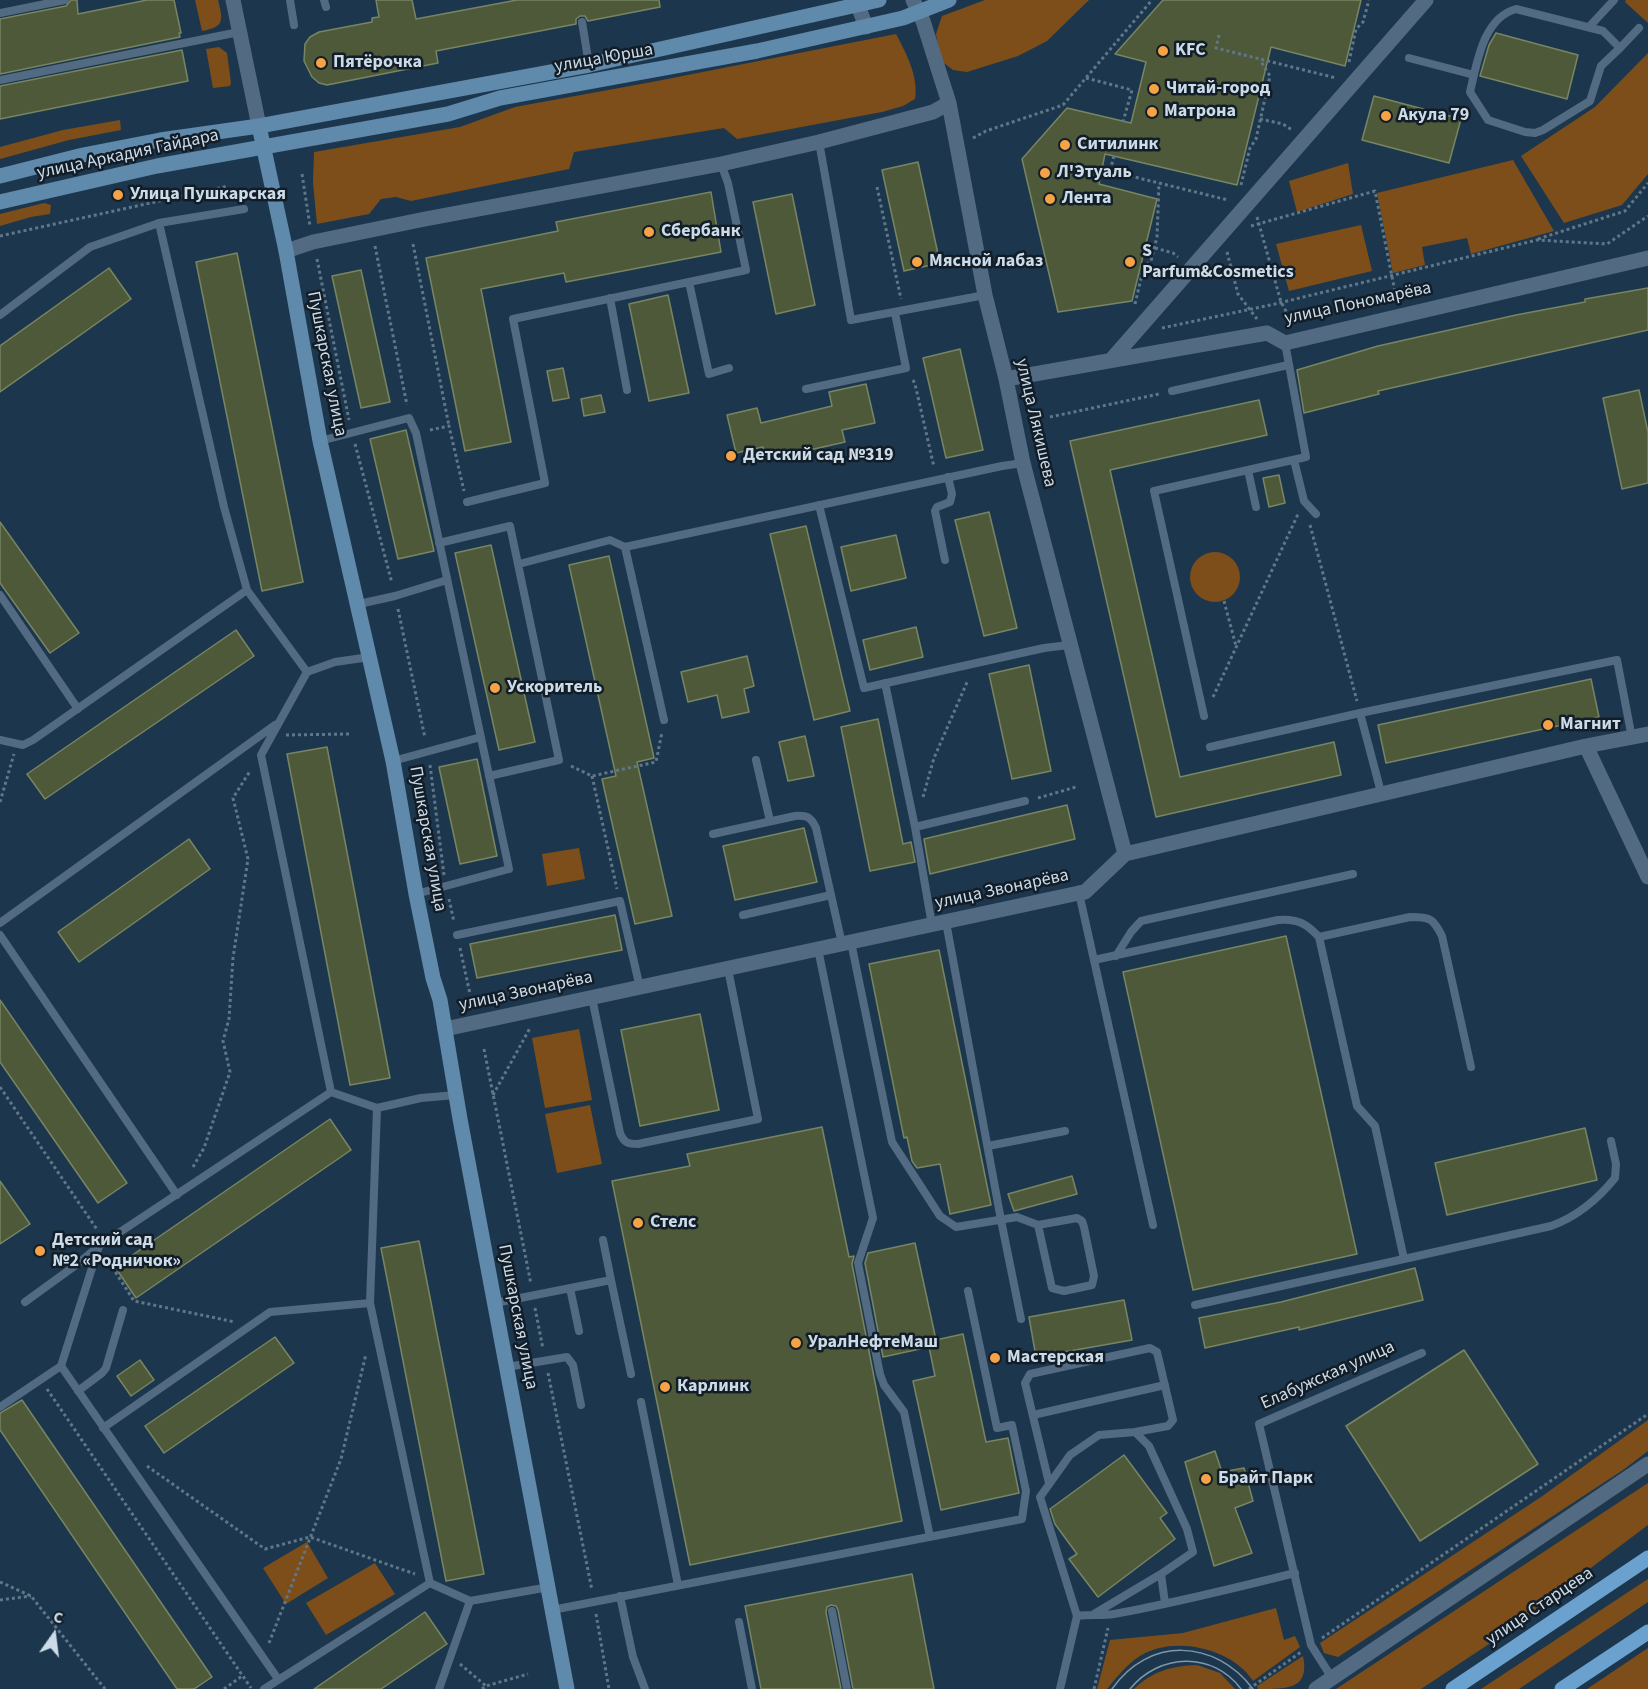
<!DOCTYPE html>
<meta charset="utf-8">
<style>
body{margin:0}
#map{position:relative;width:1648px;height:1689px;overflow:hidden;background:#1c374d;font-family:"Source Sans 3",sans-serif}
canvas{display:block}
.north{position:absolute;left:24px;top:1605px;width:60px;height:60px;-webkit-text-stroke:4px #121d27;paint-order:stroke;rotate:14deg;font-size:16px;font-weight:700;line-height:24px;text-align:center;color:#cbdbe8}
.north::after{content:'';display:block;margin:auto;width:21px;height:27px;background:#cbdbe8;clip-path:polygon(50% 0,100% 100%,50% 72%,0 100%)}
</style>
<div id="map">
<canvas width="1648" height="1689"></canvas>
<div class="north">С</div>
</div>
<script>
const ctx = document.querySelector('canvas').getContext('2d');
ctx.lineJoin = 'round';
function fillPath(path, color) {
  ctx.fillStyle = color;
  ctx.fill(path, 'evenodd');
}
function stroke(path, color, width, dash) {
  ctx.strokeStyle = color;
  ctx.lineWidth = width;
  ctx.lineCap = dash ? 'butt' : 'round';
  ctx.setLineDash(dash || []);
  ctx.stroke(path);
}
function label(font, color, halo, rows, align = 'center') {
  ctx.font = font + ' "Source Sans 3",sans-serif';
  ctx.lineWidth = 5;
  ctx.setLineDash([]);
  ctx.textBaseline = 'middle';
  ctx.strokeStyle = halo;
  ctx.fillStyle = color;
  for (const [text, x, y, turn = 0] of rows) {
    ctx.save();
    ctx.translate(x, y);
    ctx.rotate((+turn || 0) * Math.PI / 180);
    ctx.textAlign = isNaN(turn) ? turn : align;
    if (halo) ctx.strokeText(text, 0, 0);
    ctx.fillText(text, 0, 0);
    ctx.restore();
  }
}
fillPath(new Path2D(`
 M195,0H218C223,20 225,27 202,31Z
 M985,0H1089L1047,41L1018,56L967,72L953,70L944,63L940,56L936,34L942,16Z
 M1626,0H1648V23L1625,2Z
 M896,34C906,53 919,77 915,99L903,106L882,112L737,139L724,128L574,152L569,169L411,201L396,197L381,199L369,214L317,224L313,183L314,152L460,127L515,107L652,82Z
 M219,47L227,53L231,83L230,86L213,88L206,49Z
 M1648,53V174L1622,205L1564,223L1521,156L1595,107Z
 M120,120L121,130L69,140L0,159V147L63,130Z
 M1513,160L1554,231L1471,254L1467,238L1422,247L1425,265L1393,273L1377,193Z
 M1348,163L1353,194L1297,212L1289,181Z
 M44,203L51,205L50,214L31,217L0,226V214Z
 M1361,225L1372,271L1289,291L1276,244Z
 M1190 577a25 25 0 1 1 50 0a25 25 0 1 1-50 0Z
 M579,848L585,879L547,886L542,854Z
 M579,1029L592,1100L545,1108L532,1038Z
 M590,1105L602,1164L557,1173L545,1114Z
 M1648,1420V1451L1623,1470L1338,1657L1324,1653L1320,1643L1541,1497Z
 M1648,1483V1525L1495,1640L1421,1689H1336Z
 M307,1542L328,1578L286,1604L263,1568Z
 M375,1563L395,1594L326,1635L306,1603Z
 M1648,1579V1602L1519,1689H1481Z
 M1276,1608L1284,1640L1295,1636L1300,1647L1253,1681C1232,1648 1173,1635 1140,1656C1126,1665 1117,1677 1107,1689H1097L1110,1640L1183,1633Z
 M1648,1648V1689H1587Z
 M1303,1656C1310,1689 1288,1689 1258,1689L1257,1686Z
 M1197,1665L1220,1673L1235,1689H1134C1153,1671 1171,1666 1197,1665Z`), '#7d4e19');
const building = new Path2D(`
 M71,0H77L78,14L147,0H174L181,33H179L180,37L0,74V19L66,6Z
 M376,0H412L416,19L517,0H659L660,7L588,21L585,16H580L576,19V24L436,51L438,63L327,85L319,83L312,77L304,61L305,44L310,37L319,32L372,22V18L379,17Z
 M1163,0H1361L1345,66L1271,47L1237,185L1105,154L1099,184L1157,199L1132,301L1058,312L1022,159L1067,108L1131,123L1146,62L1115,54Z
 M1496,33L1578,55L1567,99L1480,76L1489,45Z
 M182,50L188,81L0,119V86Z
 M1374,96L1461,119L1449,163L1362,140Z
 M918,162L940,263L904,271L882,170Z
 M711,192L721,252L566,282L564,273L481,289L511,442L465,451L426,258L558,231L556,222Z
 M792,194L815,305L776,314L753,202Z
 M237,253L303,582L262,591L196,262Z
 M109,268L131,299L0,392V346Z
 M361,270L390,402L361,408L332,276Z
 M1648,288V330L1378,391L1379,394L1304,413L1297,370L1378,346L1516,315L1585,302V299Z
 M668,295L689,393L649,401L629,304Z
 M960,349L983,450L946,458L923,358Z
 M563,368L569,398L553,401L547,371Z
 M866,384L875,423L842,430L845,442L766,460L763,447L736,453L727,415L757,408L761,423L832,406L829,392Z
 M1639,390L1648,432V483L1622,489L1603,398Z
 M601,395L605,412L584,416L581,399Z
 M1259,400L1267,435L1110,470L1180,777L1334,742L1341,775L1156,817L1070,441Z
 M406,430L434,551L398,559L370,439Z
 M1279,475L1285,503L1269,507L1263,478Z
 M989,512L1017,628L984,636L955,520Z
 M0,522L79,633L50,653L0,583Z
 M806,526L850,711L814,720L770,534Z
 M896,535L906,578L851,591L841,547Z
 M491,545L535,742L499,750L455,553Z
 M609,556L654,758L637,762L672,916L635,924L602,779L616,776L569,565Z
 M916,627L923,657L870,670L863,640Z
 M236,630L254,656L45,799L27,774Z
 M747,656L754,686L744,689L749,712L722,718L717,695L688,702L681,672Z
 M1029,665L1051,771L1012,779L989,674Z
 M1591,679L1599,717L1386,763L1378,725Z
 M878,719L903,844L911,842L915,862L870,871L841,727Z
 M805,736L814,776L788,781L779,742Z
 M327,747L390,1078L350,1085L287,754Z
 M477,759L497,856L460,864L439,767Z
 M1067,805L1075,839L930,874L924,839Z
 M804,828L817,882L735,900L723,846Z
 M189,839L210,869L79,962L58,932Z
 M615,915L622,950L477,978L470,944Z
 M1286,936L1357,1254L1193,1290L1123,972Z
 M939,950L991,1205L950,1214L940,1164L917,1168L912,1161L907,1137L904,1138L869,964Z
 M0,1000L127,1183L98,1203L0,1062Z
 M700,1014L719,1110L640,1126L621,1030Z
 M330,1119L351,1150L136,1298L115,1267Z
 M822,1127L849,1257L854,1256L852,1264L902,1521L690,1565L612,1181L690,1166L687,1154Z
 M1585,1128L1597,1180L1447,1215L1435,1163Z
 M1072,1176L1077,1194L1014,1211L1008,1194Z
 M0,1181L30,1224L0,1244Z
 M419,1241L484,1574L446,1581L381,1248Z
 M915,1243L936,1340L963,1334L986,1442L1008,1438L1019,1493L941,1510L913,1381L935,1376L929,1347L883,1357L865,1263L868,1253Z
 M1415,1268L1423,1300L1299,1330V1327L1205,1348L1199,1318L1281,1302Z
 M1124,1300L1132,1340L1036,1357L1029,1317Z
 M275,1337L294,1363L164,1453L145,1426Z
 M1464,1350L1538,1464L1420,1541L1346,1426Z
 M140,1360L154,1380L131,1396L117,1376Z
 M22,1400L212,1677L194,1689H177L0,1430V1413Z
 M1215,1451L1222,1472L1244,1468L1253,1501L1235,1508L1252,1553L1214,1566L1185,1462Z
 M1124,1455L1167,1513L1160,1518L1175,1539L1098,1597L1069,1559L1077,1554L1055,1524L1050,1509Z
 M912,1574L934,1689H853L838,1610L836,1606L831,1605L827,1607L826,1612L841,1689H761L745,1606Z
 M425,1612L447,1644L381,1689H314Z`);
fillPath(building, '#4e5939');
stroke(building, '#788563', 1.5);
stroke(new Path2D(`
 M1219,35L1216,48L1336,78
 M1349,62L1356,29L1363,22L1369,0
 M1086,78L1132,90L1123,122
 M1260,119L1283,124L1292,130
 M973,138L986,131L1063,105L1152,0
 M1114,156L1110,171L1228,200
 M302,174L310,226
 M1241,185L1250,148L1256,139L1270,76L1260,60
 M877,187L901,299
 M1257,217L1281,302L1293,324
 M1251,226L1375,191L1397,302
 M0,236L228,186
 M1538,239L1625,211L1648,183
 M413,244L449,426
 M375,246L407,405
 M1155,248L1173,253L1178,257
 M1227,252L1238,294L1257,319
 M317,259L349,420
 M1135,304L1144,266L1151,261L1157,237L1159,183
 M1162,328L1275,304L1537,240L1607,244L1648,216
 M913,380L915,384L934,467
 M1050,417L1159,394
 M430,430L449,426L464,491
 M355,444L392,583
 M1310,525L1357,701
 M1224,601L1236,646
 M398,609L425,738
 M1213,697L1299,512
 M286,735L350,734
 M430,765L444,875
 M571,766L592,776L656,762L662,732
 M592,776L617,889
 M923,797L934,758L968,680
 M1038,798L1076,787
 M0,802L14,754
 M449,899L454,922
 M460,948L470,994
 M484,1049L531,1284
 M0,1087L98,1231
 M493,1095L530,1028
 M193,1167L204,1148L230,1072L223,1041L229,1019L233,958L248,859L233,798L250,771
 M109,1262L134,1301L235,1322
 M535,1308L543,1349
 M548,1373L592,1590
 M47,1389L251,1688
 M147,1466L265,1549L310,1537L415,1574
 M0,1582L31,1596L105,1689
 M0,1600L31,1596
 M596,1614L609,1689
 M1322,1638L1648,1414
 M269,1643L341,1459L366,1354
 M460,1664L486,1686
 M224,1689L242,1676
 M482,1689L486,1686L528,1674
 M1094,1689L1108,1628
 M1249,1689L1301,1652`), '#607789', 3, [3, 3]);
stroke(new Path2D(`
 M290,0L294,25
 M324,0L326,7
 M1516,9L1603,31L1620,48L1601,66L1590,101L1543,130L1535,133L1525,132L1488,120L1470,92C1477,63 1483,18 1516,9Z
 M0,13L65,0
 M582,22L589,65
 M1589,27L1614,0
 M1620,48L1639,28
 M1409,58L1474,75
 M0,80L239,32
 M819,142L851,320L985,295
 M159,223L224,507L247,590
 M689,282L709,374L729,368
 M610,298L627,390
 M0,315L90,247L159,223L244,209
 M806,389L906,368L895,313
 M1172,391L1288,365
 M320,441L409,418L416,433L509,869L416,894
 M1294,460L1304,501L1316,514
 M1248,470L1256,507
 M467,502L545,483L513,319L746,270L728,183L721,164
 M819,505L864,688L1044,648L1069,645
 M439,543L510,526L559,760L489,776
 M625,547L664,720
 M945,560L935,511L937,507L950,502L952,494L948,477
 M519,564L610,540L625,547L1002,466L1023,463
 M0,595L78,709
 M359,604L395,596L447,580
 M885,683L915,827
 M1360,713L1382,796
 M1204,716L1154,491L1306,457L1285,343
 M0,740L23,745L33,740L247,590L307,672
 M1210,747L1360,713L1617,660L1632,738
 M756,760L770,821
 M393,761L481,737
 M713,834L795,816C807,815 811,817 816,828L842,944
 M1079,893L1153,1225
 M743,915L831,895
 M946,922L1001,1220L1021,1319
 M0,923L275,725
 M932,925L915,827L1025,801
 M0,935L177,1195
 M457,935L620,901L640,988
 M1319,937L1410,917C1430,917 1433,918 1442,936L1471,1067
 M851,942L892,1142L940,1216L956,1227L1017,1217L1038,1225L1077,1218L1082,1221L1084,1227L1094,1276L1092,1285L1064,1291L1052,1288L1038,1225
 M818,949L873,1218L858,1263L880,1374L884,1385L904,1412L930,1537
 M1116,956L1131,932L1141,921L1353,874
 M1094,960L1278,920C1297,918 1307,924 1319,937L1357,1106L1375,1126L1404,1259L1195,1305
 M592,998L620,1133C624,1143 628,1144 638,1144L758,1119L728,969
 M331,1092L261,755L307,672L335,662L370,657
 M988,1146L1065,1131
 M99,1246L61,1366L278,1679
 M1404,1259L1551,1226C1576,1217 1598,1199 1615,1178L1616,1164L1611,1141
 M611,1280L631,1374
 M570,1288L579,1331
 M25,1302L76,1265L99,1246L331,1092L377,1108
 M495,1303L611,1280L603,1240
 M507,1367L567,1357L573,1365L581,1405
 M78,1391L102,1373L106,1368L123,1310
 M641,1402L678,1585
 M0,1407L61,1366
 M1033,1415L1165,1385
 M103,1428L270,1312L370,1303
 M1049,1483L1025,1383L1030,1374L1150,1348L1157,1352L1173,1420L1168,1426L1135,1432
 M430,1583L370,1303L377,1108L421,1098L456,1095
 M620,1596L633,1657L645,1689
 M552,1610L1022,1519L1026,1491L1012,1425L997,1428L968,1291
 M832,1611L847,1689
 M1094,1614L1161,1574
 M1077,1616C1090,1614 1102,1616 1114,1614C1175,1603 1235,1588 1295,1573
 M739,1622L752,1689
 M1332,1678L1311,1645L1259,1424L1422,1353
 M264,1689L430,1583L470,1601
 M439,1689L470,1601L549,1587
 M1060,1689L1077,1616L1040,1497L1070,1455L1099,1435L1135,1432L1149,1446L1187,1529L1193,1552L1161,1574L1165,1603`), '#526b82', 8);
stroke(new Path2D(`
 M856,0L866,27
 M913,0L923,21L949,103L985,295L1006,379L1023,463L1125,854
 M286,251L313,242L425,219L721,164L819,142L933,112L949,103
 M1112,359L1426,0
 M1006,379L1267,333L1285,343L1648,258
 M1586,746L1648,877
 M445,1029L1079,893L1085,892L1125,854L1586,746L1648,734
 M1316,1689L1648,1464`), '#526b82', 15);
stroke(new Path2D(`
 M233,0L259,126`), '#526b82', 15);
stroke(new Path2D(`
 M259,126L286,251L320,441L393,761L416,894L433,978L440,1000L460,1119L567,1689
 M0,176L83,155L160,140L259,126L589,65L879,0
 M0,202L157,166L448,114L500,98L757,51L903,18L949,0`), '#608aac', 15);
stroke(new Path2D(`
 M1453,1689L1648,1558
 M1562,1689L1648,1632`), '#6aa1ce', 15);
stroke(new Path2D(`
 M1112,1689C1149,1636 1215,1639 1253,1689
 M1130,1689C1159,1653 1213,1651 1241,1689`), '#8196a7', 1.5);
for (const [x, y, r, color] of [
 [1163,51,6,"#f6a247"],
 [321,63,6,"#f6a247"],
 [1154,89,6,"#f6a247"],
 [1152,112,6,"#f6a247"],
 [1386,116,6,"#f6a247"],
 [1065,145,6,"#f6a247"],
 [1045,173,6,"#f6a247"],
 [118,195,6,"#f6a247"],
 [1050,199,6,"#f6a247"],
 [649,232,6,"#f6a247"],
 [917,262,6,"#f6a247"],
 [1130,262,6,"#f6a247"],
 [731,456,6,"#f6a247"],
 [495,688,6,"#f6a247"],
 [1548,725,6,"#f6a247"],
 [638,1223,6,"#f6a247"],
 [40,1251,6,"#f6a247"],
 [796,1343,6,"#f6a247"],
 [995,1358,6,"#f6a247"],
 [665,1387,6,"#f6a247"],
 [1206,1479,6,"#f6a247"]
]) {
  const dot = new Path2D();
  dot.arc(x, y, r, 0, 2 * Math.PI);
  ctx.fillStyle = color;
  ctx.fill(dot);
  stroke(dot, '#121d27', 2);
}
label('bold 18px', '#cbdbe8', '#121d27', [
 ["KFC",1175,51],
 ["Пятёрочка",333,63],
 ["Читай-город",1166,89],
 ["Матрона",1164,112],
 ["Акула 79",1398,116],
 ["Ситилинк",1077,145],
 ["Л'Этуаль",1057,173],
 ["Улица Пушкарская",130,195],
 ["Лента",1062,199],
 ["Сбербанк",661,232],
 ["S",1142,252],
 ["Parfum&Cosmetics",1142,273],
 ["Мясной лабаз",929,262],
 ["Детский сад №319",743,456],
 ["Ускоритель",507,688],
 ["Магнит",1560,725],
 ["Стелс",650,1223],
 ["Детский сад",52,1241],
 ["№2 «Родничок»",52,1262],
 ["УралНефтеМаш",808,1343],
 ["Мастерская",1007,1358],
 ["Карлинк",677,1387],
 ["Брайт Парк",1218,1479]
], 'left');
label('18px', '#cbdbe8', '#121d27', [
 ["улица Юрша",604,59,-10],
 ["улица Аркадия Гайдара",128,155,-12],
 ["улица Пономарёва",1358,304,-12],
 ["Пушкарская улица",326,364,79],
 ["улица Лякишева",1035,423,77],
 ["Пушкарская улица",427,839,80],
 ["улица Звонарёва",1002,890,-12],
 ["улица Звонарёва",526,992,-12],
 ["Пушкарская улица",517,1317,79],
 ["Елабужская улица",1328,1376,-24],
 ["улица Старцева",1540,1607,-34]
]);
</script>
